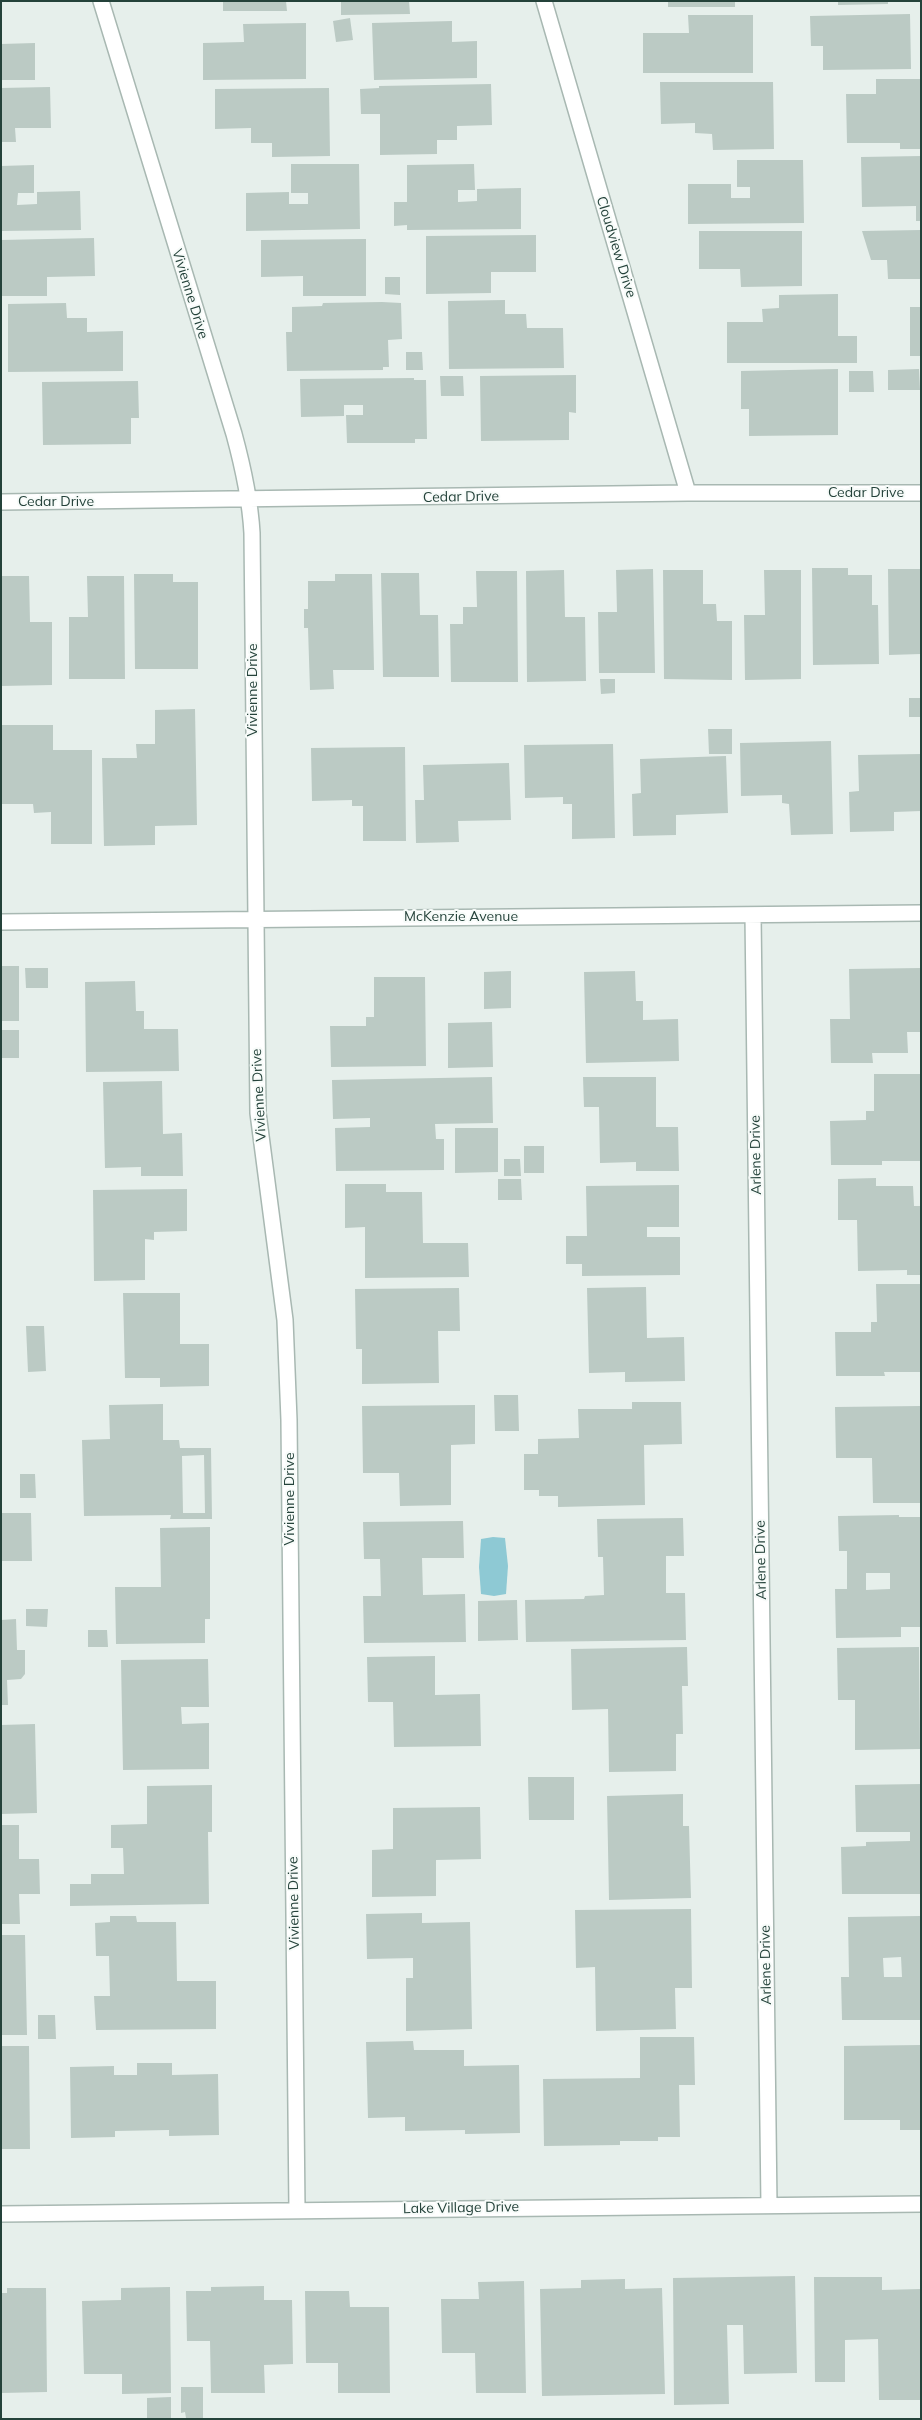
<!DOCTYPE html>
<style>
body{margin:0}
#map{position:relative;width:922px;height:2420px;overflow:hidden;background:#e6efeb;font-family:Mulish,sans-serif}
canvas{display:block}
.frame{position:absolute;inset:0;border:2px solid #24423a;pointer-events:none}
</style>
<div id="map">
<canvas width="922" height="2420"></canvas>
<div class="frame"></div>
</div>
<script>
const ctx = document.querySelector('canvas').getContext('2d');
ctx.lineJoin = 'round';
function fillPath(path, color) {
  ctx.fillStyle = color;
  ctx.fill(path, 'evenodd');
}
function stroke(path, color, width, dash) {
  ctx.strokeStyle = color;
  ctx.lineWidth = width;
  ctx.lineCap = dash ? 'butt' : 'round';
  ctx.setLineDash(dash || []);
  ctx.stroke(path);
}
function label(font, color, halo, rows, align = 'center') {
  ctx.font = font + ' Mulish,sans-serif';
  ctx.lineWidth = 4;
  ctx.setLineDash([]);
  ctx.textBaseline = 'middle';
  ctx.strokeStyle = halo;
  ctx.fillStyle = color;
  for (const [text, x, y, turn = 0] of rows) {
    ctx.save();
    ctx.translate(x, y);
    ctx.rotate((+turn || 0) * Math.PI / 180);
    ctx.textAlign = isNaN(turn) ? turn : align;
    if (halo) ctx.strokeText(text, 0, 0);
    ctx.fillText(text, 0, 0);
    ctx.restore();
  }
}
fillPath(new Path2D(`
 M493,1537L505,1538L508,1566L506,1594L494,1596L481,1594L479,1567L481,1539Z`), '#8ec9d4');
fillPath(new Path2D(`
 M223,1H286L287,11H223Z
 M341,1H409L410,14L341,15Z
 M668,1H735V7H668Z
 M838,1H888V4L838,5Z
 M910,14L911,69L823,70V46H811L810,16Z
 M688,15H753V73H643V33H689Z
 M350,18L353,40L336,42L333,21Z
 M452,21V42L477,41V78L374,80L372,23Z
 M306,23V79L203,80V43L244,42L243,24Z
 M35,43V80H1V44Z
 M876,79H921V149H900V143H847L846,94H876Z
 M660,82H773L774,149L713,150L712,134L695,133V123L661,124Z
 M491,84L492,125L457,126V140H437V154L380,155V114H361L360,89L379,88V86Z
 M50,87L51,128H15L16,142H1V88Z
 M329,88L330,156L272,157V143H251V128L215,129V89Z
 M921,156V221H916V206L862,207L861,157Z
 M737,160H803L804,223L688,224V184H731V198H750V187H737Z
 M291,164H359L360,229L246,231V193L289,192V204H308V193H291Z
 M474,164L475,190H458V202L477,201V189L521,188V229L407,230V225L394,226V202H407V165Z
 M34,165V193H18L17,205L37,204V192L80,191L81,230L1,231V166Z
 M921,230V279H888L887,260H871L862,231Z
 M699,231H802V286L741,287L740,269H699Z
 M536,235V272H491V293L426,294V236Z
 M94,238L95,276L47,277V296H1V240Z
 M366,239V296H303V276L261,277V240Z
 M385,277H400V295L385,294Z
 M838,294V336H857V363H727V322H763L762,309L779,308V295Z
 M505,300V314H526L527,328H563L564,368L449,369L448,301Z
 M382,302L401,303L402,339L388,340L389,367H383V370L287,371L286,332H292V307L322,306L323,303Z
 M66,303L67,318H87V332L123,331V371L8,372V304Z
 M910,307H921V356H910Z
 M406,352H422L423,370H406Z
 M838,369V435L749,436V409H741V371Z
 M919,369L920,390H888V370Z
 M849,371H873L874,392H849Z
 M576,375V413L569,412V440L481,441L480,376Z
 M440,376H463L464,396H441Z
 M414,378V380H426L427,439H415V443H347L346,415H363V405H344V416L301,417L300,379Z
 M138,381L139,418H131V444L43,445L42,382Z
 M812,568H848V575H872V605H878L879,664L813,665Z
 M653,569L655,673H599L598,612H617L616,570Z
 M888,569H921V654L889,655Z
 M564,570L565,617H585L586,681L527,682L526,571Z
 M663,570H703V604H716L717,621H732V680L664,679Z
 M764,570H801V679L745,680L744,615H765Z
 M476,571H517L518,682H451L450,624H463V607H477Z
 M381,573H419L420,615H438L439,677H383Z
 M134,574H173V582H198V669H135Z
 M335,574H372L374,670H333L334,689L310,690L308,628H304V609H308V581H335Z
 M1,576H29L30,622H52V685L1,686Z
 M87,576H124L125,679H69V617H88Z
 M600,679H615V693L601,694Z
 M909,698H921V717H909Z
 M195,709L197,825L155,826V845L104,846L102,758H137L136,744H155V710Z
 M1,725H53V750H92V844H51V812L34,813L33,804H1Z
 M708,729H732V754H709Z
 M831,741L833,834L791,835L789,804L782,803V795L741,796L740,743Z
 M613,744L615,838L572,839V804H563V797L525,798L524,745Z
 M405,747L406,841H363V806H352V800L312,801L311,748Z
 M921,754V811L894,812V831L850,832L849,792L859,791L858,755Z
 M726,756L728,813L676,815V835L633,836L632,794L641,793L640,759Z
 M509,763L511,820L458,821L459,842L416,843L415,800H424L423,765Z
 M1,966H19V1021H1Z
 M25,968H48V988H26Z
 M921,968V1032H907L908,1053H872L873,1063H831L830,1019H850L849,969Z
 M511,971V1008L484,1009V972Z
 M635,971L636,1001H643V1020L678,1019L679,1061L586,1063L584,972Z
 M374,977H425L426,1066L331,1067L330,1026H366V1017H374Z
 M135,981L136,1011H144V1029H178L179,1071L86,1072L85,982Z
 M492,1022L493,1067L448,1068V1023Z
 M1,1030H19V1058H1Z
 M874,1074H921V1161H882V1165H831L830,1121L866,1120V1111H874Z
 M492,1077L493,1123L435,1124L436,1139H444V1170L336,1171L335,1128L370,1127V1118L333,1119L332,1080Z
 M583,1077H656V1127H678L679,1171H636V1162L600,1163L599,1107H584Z
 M162,1081L163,1134L182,1133L183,1176H141V1167L105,1168L103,1082Z
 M455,1128H498V1172L455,1173Z
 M524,1146H544V1173H524Z
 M504,1159H520L521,1176H504Z
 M876,1178V1186H913L914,1206H921V1275H907V1270L858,1271L857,1220H838V1179Z
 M498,1179H521L522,1200H498Z
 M345,1184H386V1192H422L423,1243H468L469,1277L365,1278V1227L345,1228Z
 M679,1185V1227H647V1237H680V1275L582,1276V1264H566V1236H587L586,1186Z
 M187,1189V1231L154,1232V1240L145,1239V1280L94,1281L93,1190Z
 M876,1284H921V1372H884L885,1376H836L835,1332H871V1322H877Z
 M646,1287L647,1338L684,1337L685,1381L625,1382V1372L589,1373L587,1288Z
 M459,1288L460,1331H438L439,1383L362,1384V1349H356L355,1289Z
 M123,1293H180V1344H209V1386L160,1387V1378H125Z
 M26,1326H44L46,1371L28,1372Z
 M494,1395H518L519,1431H495Z
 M632,1402H681L682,1444L644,1445L645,1505L558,1507V1496H539V1490H524V1454H538V1439L579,1438L578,1409H632Z
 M163,1404V1440H179L180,1448H211L212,1519H170L171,1515L84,1516L82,1440L110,1439L109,1405ZM204,1455L205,1513H183L182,1456Z
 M475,1405V1444L451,1445V1505L400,1506L399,1473H363L362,1406Z
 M921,1406V1503H873L872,1458H836L835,1407Z
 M20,1474H35L36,1498H20Z
 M1,1513H31L32,1561H1Z
 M899,1515V1517H921V1627H901V1637L836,1638L835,1589H847V1551H839L838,1516ZM866,1573H890V1589L866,1590Z
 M683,1518L684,1556H666V1593H685L686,1640L526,1642L525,1600L584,1599L585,1596L604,1595L603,1557H598L597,1519Z
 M463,1521L464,1558H422L423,1595L465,1594L466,1642L364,1643L363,1596H381L380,1559H364L363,1522Z
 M210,1527V1619H205V1643L116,1644L115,1587H161L160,1528Z
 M517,1600L518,1640L478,1641V1601Z
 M26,1609H48L47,1627L26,1626Z
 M16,1619L17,1650H25V1674L21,1679L7,1680L8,1705H1V1620Z
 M88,1630H107L108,1647H88Z
 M687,1647L688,1686H682L683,1734H676V1771L609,1772L608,1709L572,1710L571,1649Z
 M919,1647L920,1749L855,1750V1700H838L837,1648Z
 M435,1656V1695L480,1694L481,1746L394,1747L393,1702H368L367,1657Z
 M208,1659L209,1707H181L182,1724L209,1723V1769L123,1770L121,1660Z
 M35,1724L37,1813L1,1814V1725Z
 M528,1777H574V1820H529Z
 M921,1784V1894H842L841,1847L866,1846V1842L910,1841V1832H856L855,1785Z
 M212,1785V1832H208L209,1904L70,1906V1884H91V1874H124L123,1848H111V1825L147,1824V1786Z
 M683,1794V1826H689L691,1898L609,1900L607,1796Z
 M480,1807L481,1859L436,1860V1896L372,1897V1850L393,1849V1808Z
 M1,1825H19V1859H39L40,1894H19L20,1924H1Z
 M691,1909L692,1988H675L676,2029L596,2031L595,1967L576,1968L575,1910Z
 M422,1913V1923L470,1922L472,2029L406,2031V1978H413V1958L367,1959L366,1914Z
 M110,1916H136L137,1922H176L177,1981H216V2029L96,2030L94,1996H110L109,1956H96L95,1923L110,1922Z
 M921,1916V2020H842L841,1977H849L848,1917ZM901,1957L902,1977H884L883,1958Z
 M1,1935H25L27,2035H1Z
 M38,2015H55L56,2039H38Z
 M640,2037H694L695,2085H679L680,2137H658V2141H620V2145L544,2146L543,2079L640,2078Z
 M413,2041L414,2050H464V2066L519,2065L520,2133L465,2134V2130L405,2131V2117L368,2118L366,2042Z
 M921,2045V2130H900V2120H844V2046Z
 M1,2046H29L30,2149H1Z
 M137,2063H172V2075L218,2074L219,2135L169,2136V2130L115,2131V2137L71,2138L70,2067L114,2066V2075H137Z
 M795,2276L797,2373L744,2374L743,2325H727L729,2404L674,2405L673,2278Z
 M814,2277H882V2290L921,2289V2400H879L878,2339L845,2340V2382H815Z
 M625,2279V2289L662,2288L665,2394L542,2396L540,2289L581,2288V2280Z
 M524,2281L526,2393H476L475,2353H442L441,2299H479L478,2282Z
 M264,2286V2300H292L293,2364L264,2365L265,2393H211L210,2341H187L186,2291H211V2287Z
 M170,2287L171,2393L122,2394V2374H84L82,2301L121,2300V2288Z
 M7,2288H46L47,2392L1,2393V2293H7Z
 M305,2291H349L350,2307H389L390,2393H338V2363H306Z
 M181,2387H203V2418H186L185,2412L181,2413Z
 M171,2397V2419H147V2398Z`), '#bbcac4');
const street = new Path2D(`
 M101,1L234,434C243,467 250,498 252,533L258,1113L285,1320L289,1420L297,2210
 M544,1L688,493
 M1,502L688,493H921
 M753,915L769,2205
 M1,922L921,913
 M1,2214L921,2204`);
stroke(street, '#a8b8b2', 18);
stroke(street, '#fff', 15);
label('14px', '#24423a', '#f7fbf9', [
 ["Cloudview Drive",616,247,73],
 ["Vivienne Drive",190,294,73],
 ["Cedar Drive",866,493],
 ["Cedar Drive",461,497,-1],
 ["Cedar Drive",56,502],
 ["Vivienne Drive",253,690,-90],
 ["McKenzie Avenue",461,917],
 ["Vivienne Drive",259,1095,-93],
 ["Arlene Drive",756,1155,-91],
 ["Vivienne Drive",290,1499,-90],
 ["Arlene Drive",761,1560,-91],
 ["Vivienne Drive",294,1903,-91],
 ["Arlene Drive",766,1965,-91],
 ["Lake Village Drive",461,2208,-1]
]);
</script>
